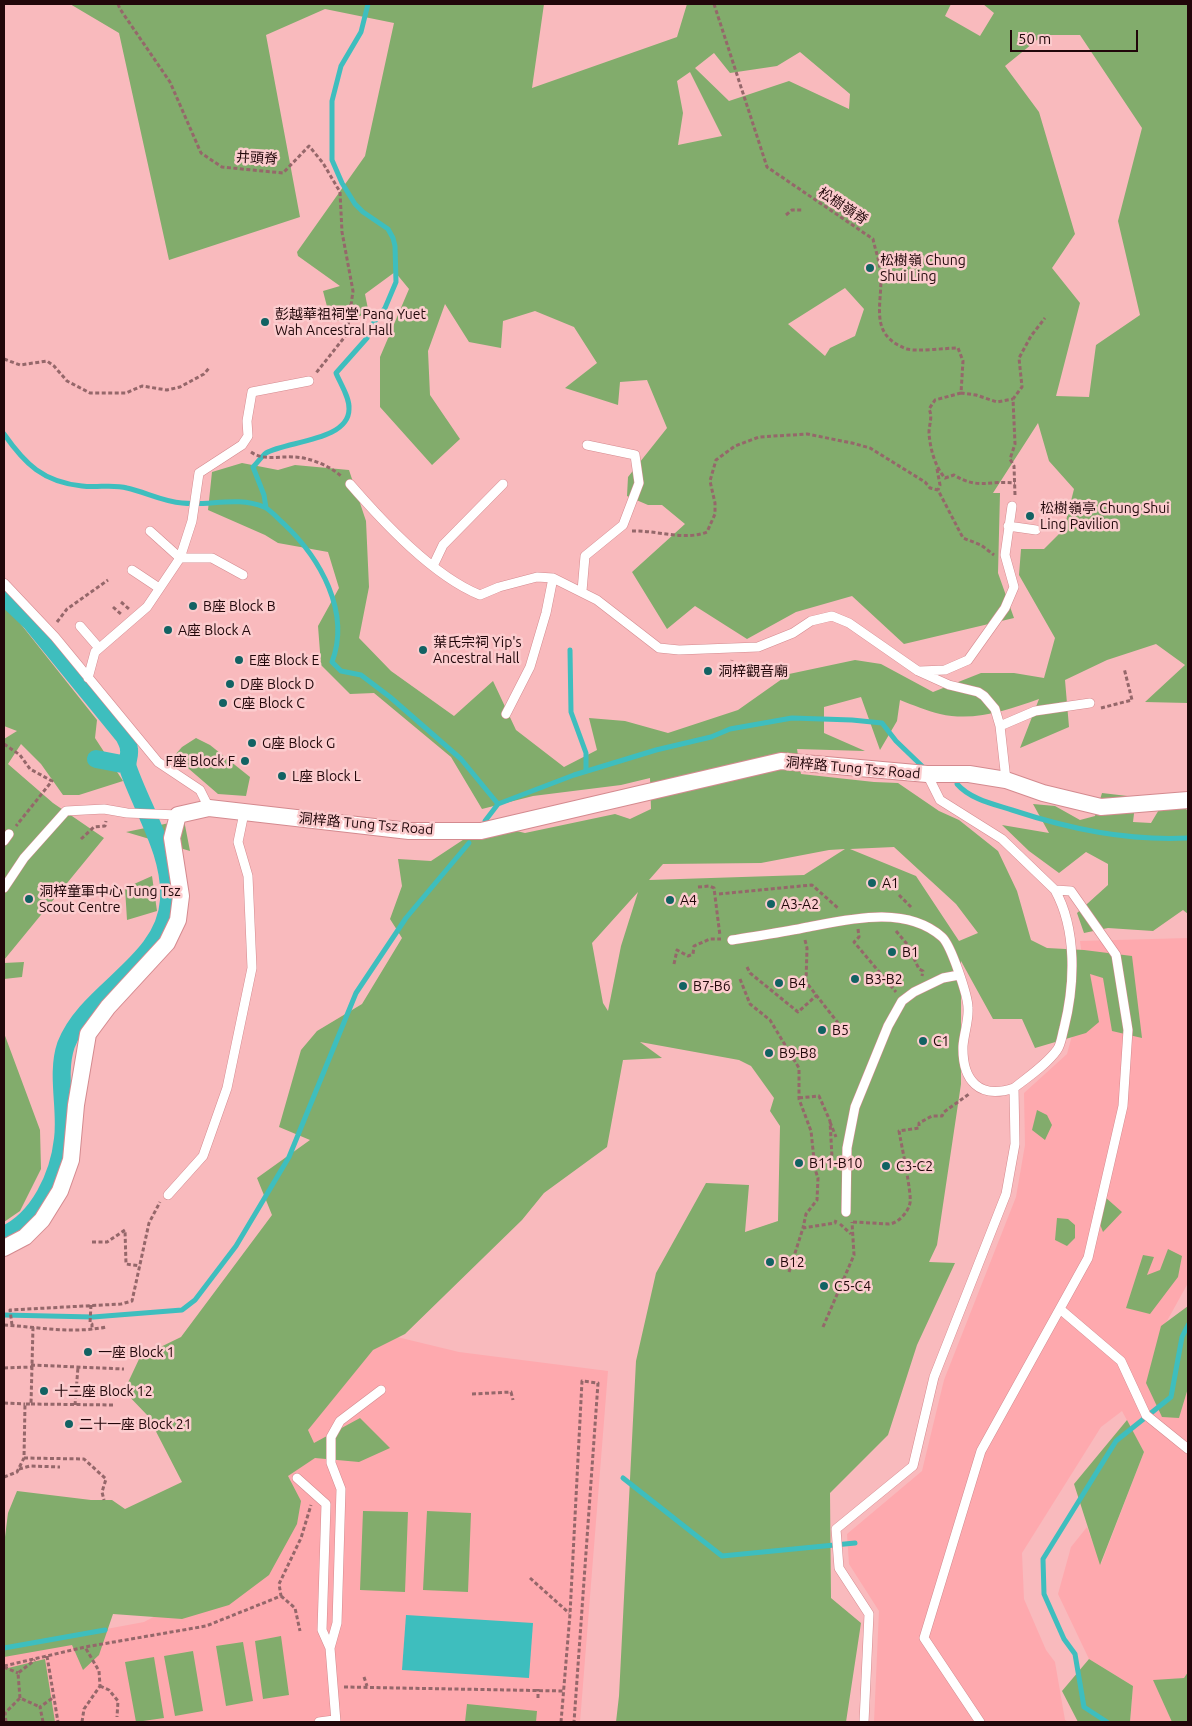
<!DOCTYPE html>
<meta charset="utf-8">
<style>
body{margin:0}
#map{position:relative;width:1192px;height:1726px;overflow:hidden;background:#f9babd;font-family:Ubuntu,sans-serif}
canvas{display:block}
.frame{position:absolute;inset:0;border:5px solid #21070a;pointer-events:none}
.scale{position:absolute;left:1010px;top:30px;width:128px;height:22px;box-sizing:border-box;border:2px solid #21070a;border-top:0;padding-left:6px;font-size:15px;line-height:18px;white-space:nowrap;color:#21070a;-webkit-text-stroke:4px #fcccce;paint-order:stroke}
</style>
<div id="map">
<canvas width="1192" height="1726"></canvas>
<div class="frame"></div>
<div class="scale">50 m</div>
</div>
<script>
const ctx = document.querySelector('canvas').getContext('2d');
ctx.lineJoin = 'round';
function fillPath(path, color) {
  ctx.fillStyle = color;
  ctx.fill(path, 'evenodd');
}
function stroke(path, color, width, dash) {
  ctx.strokeStyle = color;
  ctx.lineWidth = width;
  ctx.lineCap = dash ? 'butt' : 'round';
  ctx.setLineDash(dash || []);
  ctx.stroke(path);
}
function label(font, color, halo, rows, align = 'center') {
  ctx.font = font + ' Ubuntu,"Noto Sans TC",sans-serif';
  ctx.lineWidth = 5;
  ctx.setLineDash([]);
  ctx.textBaseline = 'middle';
  ctx.strokeStyle = halo;
  ctx.fillStyle = color;
  for (const [text, x, y, turn = 0] of rows) {
    ctx.save();
    ctx.translate(x, y);
    ctx.rotate((+turn || 0) * Math.PI / 180);
    ctx.textAlign = isNaN(turn) ? turn : align;
    if (halo) ctx.strokeText(text, 0, 0);
    ctx.fillText(text, 0, 0);
    ctx.restore();
  }
}
fillPath(new Path2D(`
 M1188,938V1283L1162,1330L1179,1417L1188,1388V1672L1184,1678L1154,1681L1172,1722H1130L1133,1686L1089,1659L1058,1594L1071,1547L1087,1527L1101,1564L1144,1452L1122,1411L1101,1427L1022,1553L1024,1599L1046,1650L1055,1662L1065,1720L1069,1722H874L879,1611L849,1564L847,1534L922,1471L944,1380L1016,1197L1025,1145L1024,1093L1067,1054L1076,1021L1083,963L1080,941Z
 M335,1322L459,1352L608,1371L580,1722H4V1648L144,1622L259,1561Z`), '#fea9ae');
fillPath(new Path2D(`
 M70,4H544L532,88L677,37L687,4H951L945,16L980,36L994,13L983,4H1188V703L1145,702L1185,665L1156,644L1107,660L1065,680L1069,727L1020,748L1039,699C1008,710 974,722 940,714C927,711 913,705 900,700L897,721L880,750L861,697L824,707V733L865,751L797,749L801,774L874,782L898,783L939,811L959,820L998,851L1017,891L1031,940L1047,948L1084,950L1132,956L1142,1038L1112,1031L1103,978L1090,974L1099,1022L1086,1033L1035,1048L1022,1019H993L961,961V1084L937,1245L929,1262L955,1263L917,1345L888,1435L830,1493L831,1598L861,1623L846,1722H616L619,1696L636,1361L656,1273L706,1183L749,1185L745,1232L778,1221L780,1126L770,1111L774,1098L751,1066L739,1060L640,1042L662,1058L623,1060L607,1147L544,1193L522,1220L405,1334L373,1350L308,1430L314,1443L360,1418L390,1448L359,1462L315,1458L288,1476L301,1501L297,1524L269,1575L229,1605L182,1619L113,1614L99,1655L83,1670L72,1645L4,1657V1545L8,1513L17,1491L91,1500H112L125,1509L182,1482L148,1416L124,1391L140,1357L181,1337L272,1215L257,1178L310,1140L279,1127L301,1050L317,1031L362,1004L402,938L390,919L402,886L398,859L431,861L487,824L525,833L615,814L630,819L651,809L650,778L621,785L533,796L482,809L451,757L374,693L350,694L321,665L318,626L339,588L328,552L278,543L265,535L208,510L212,472L242,463L278,470L295,465L349,470L366,521L369,587L359,638L391,671L454,716L493,681L516,730L564,767L597,750L589,718L625,721L668,733L738,710L789,674L855,660L881,664L933,692L981,673H1014L1044,678L1055,638L1019,575L1021,549H1044L1064,529L1074,489L1049,461L1038,423L993,493H1000L998,573L1014,618L904,644L852,596L796,612L747,639L695,606L667,629L632,572L685,524L662,505H648L627,496L628,477L667,428L647,380L620,382L618,405L565,388L597,363L574,327L535,311L503,321L501,348L469,342L445,304L428,351L430,395L460,439L432,465L380,407V357L409,289L395,272L365,294L369,314L331,322L323,291L340,286L298,256L297,252L365,156L394,23L325,9L266,35L300,217L169,260L119,33ZM1043,35H1080L1142,128L1118,221L1140,315L1096,345L1089,397L1056,396L1080,303L1052,268L1075,234L1039,112L1005,66ZM800,52L850,94L849,109L789,81L729,101L695,68L714,53L730,73L777,66ZM690,72L722,136L678,145L683,113L677,81ZM845,288L864,309L855,336L830,348L825,356L788,324ZM894,847L956,904L978,933L959,941L916,876L850,849ZM845,849L804,875L649,880L663,864L761,863L829,850ZM638,892L621,946L608,1011L603,1003L592,943Z
 M4,603L97,720L95,738L123,781L79,795H63L41,764L21,744L8,764L53,803L104,838L4,960V739L17,731L4,726Z
 M196,738L210,745L250,777L246,796L218,794L174,756L182,747Z
 M1102,793L1136,797L1133,822L1151,823L1169,793L1187,810L1188,808V914L1183,910L1153,931L1108,928L1084,933L1077,913L1108,885V864L1086,852L1059,873L1029,851L1002,825L1049,833L1033,804L1055,806L1080,820L1095,816Z
 M184,820L190,851L126,832Z
 M152,876L157,911L127,920L125,888Z
 M24,962L22,977L4,979V963Z
 M4,1033L40,1130L41,1169L20,1211L4,1222Z
 M1037,1110L1047,1115L1052,1125L1045,1140L1032,1130Z
 M1105,1197L1122,1212L1103,1232L1094,1209Z
 M1057,1218L1068,1219L1075,1225V1238L1067,1246L1055,1240Z
 M1168,1249L1182,1256L1178,1277L1150,1314L1126,1308L1143,1255L1154,1257L1147,1275L1160,1270Z
 M1188,1306V1388L1179,1418L1162,1417L1146,1383L1161,1326Z
 M1127,1420L1144,1452L1100,1565L1074,1484Z
 M363,1511L408,1512L405,1592L360,1590Z
 M427,1511L471,1513L468,1592L423,1590Z
 M281,1636L289,1695L263,1699L255,1641Z
 M243,1642L253,1701L226,1706L216,1646Z
 M193,1651L203,1711L175,1716L164,1656Z
 M154,1657L164,1718L136,1722L125,1662Z
 M45,1659L55,1722H4V1669Z
 M1089,1659L1133,1686L1130,1722H1078L1062,1691Z
 M1188,1672V1722H1172L1153,1680L1184,1678Z
 M467,1704L537,1711L536,1722H465Z`), '#82ac6c');
fillPath(new Path2D(`
 M406,1615L533,1623L529,1678L402,1670Z`), '#3ebebe');
stroke(new Path2D(`
 M4,434C25,464 43,482 82,486C97,488 113,484 127,488C145,492 164,502 182,503C210,506 237,496 264,507C271,510 278,519 284,524C320,558 351,612 332,662L341,671L361,675L390,697L461,759L498,804
 M266,508L264,495L253,467C257,463 262,456 266,453C287,441 349,441 349,409C350,398 340,383 336,373L367,338L372,325L385,308L396,282L395,246L393,238L388,229L363,212L355,204L342,183L332,160V101L341,66L361,32L368,4
 M570,650L571,712L586,753V771
 M957,784C970,799 993,804 1012,810C1070,829 1126,841 1188,838
 M485,821L498,804L574,775L656,750L711,737L730,729L792,718L852,720L882,723L896,741L923,767
 M4,1315L93,1317L182,1310L195,1300L236,1246L289,1157L356,993L406,918L469,843
 M623,1478L722,1556L855,1543
 M4,1648L105,1630
 M1107,1722L1084,1707L1075,1654L1064,1639L1044,1594L1043,1559L1116,1441L1171,1397L1182,1337L1188,1325`), '#3ebebe', 5);
stroke(new Path2D(`
 M4,596L31,622L124,736C126,740 129,745 129,750C130,756 126,762 128,768C143,811 172,854 169,900C165,964 87,990 66,1045C56,1074 67,1109 63,1139C59,1176 39,1219 4,1235
 M96,759L127,765`), '#3ebebe', 18);
const service = new Path2D(`
 M350,484C383,522 433,576 480,595L499,587L537,577L553,578L597,600L659,648L679,650L758,647L793,633L811,621L832,616L849,623L918,671L949,685L978,692L984,696L995,709L1000,726L1006,780
 M1008,526L1036,530
 M150,531L180,558H212L243,575
 M433,566L443,545L503,484
 M132,570L159,588
 M4,583L55,637L158,762L200,790L209,808
 M582,591L585,556L623,525L639,483L635,455L587,445
 M80,626L99,648
 M920,671L945,670L968,660L1005,608L1014,587L1005,555L1012,506
 M88,678L95,652L147,607L180,558L192,521L199,473L242,445L248,436L247,421L252,392L309,381
 M506,714L530,667L546,613L553,578
 M1000,726L1035,711L1090,703
 M927,774L940,800L1002,839L1055,890L1071,891L1116,955L1128,1030L1123,1106L1088,1258L981,1451L924,1638L980,1722
 M4,841L9,834
 M4,888L24,858L66,811L104,809L127,813L178,815
 M732,940C756,936 779,933 803,928C846,920 905,904 942,937C951,945 968,996 968,1008C969,1020 964,1033 963,1046C962,1080 979,1100 1014,1088C1028,1077 1046,1065 1057,1050C1061,1045 1062,1035 1064,1028C1075,984 1077,930 1055,890
 M168,1195L203,1156L227,1088L252,968L248,876L238,842L244,813
 M846,1212L847,1148L855,1107L888,1026L902,1001L914,992L943,978L959,975
 M1060,1309L1121,1361L1146,1415L1188,1449
 M297,1478L326,1504L322,1630L330,1648L336,1722
 M330,1648L337,1623L341,1489L331,1463V1437L340,1421L381,1390
 M319,1722L334,1720
 M864,1722L869,1614L839,1568L836,1529L913,1466L934,1377L1006,1194L1015,1144L1014,1088`);
const minor = new Path2D(`
 M4,1248L25,1237L42,1220L60,1191L71,1160L76,1105L88,1034L108,1007L167,943L178,920L181,896L172,838L178,815L209,808L409,831H481L781,761L927,774H969L1006,780L1043,793L1101,807L1188,800`);
stroke(service, '#d48a8f', 10);
stroke(minor, '#d48a8f', 18);
stroke(new Path2D(`
 M118,4L120,9L170,82L201,153L222,167L283,173L309,146L323,163L340,192L342,232L353,291L347,334L316,373
 M714,4L767,167L873,239C875,249 879,259 880,269C885,300 865,334 907,349C918,352 945,348 958,348L963,361L961,393L976,395L997,402L1013,399
 M786,215L792,210H803
 M4,359L20,365L47,361L54,366L67,381L90,393H126L142,386L167,390L180,387L204,374L210,367
 M961,393L935,400L929,409C933,417 929,424 929,433C930,448 935,467 945,478L954,475C978,490 990,480 1015,483
 M251,452C264,461 278,456 293,457C309,457 330,466 341,476
 M937,469L940,485L938,490
 M1015,495L1014,466L1010,459L1015,444L1013,399L1022,387L1019,358L1031,336L1045,318
 M632,531C656,530 685,541 707,532L715,514V503L710,481L716,460L735,446L759,437L807,434L852,443L870,448L925,482L930,488L938,490L963,538L981,545L994,555
 M121,602L129,609
 M113,607L122,615
 M57,622L67,609L108,580
 M731,667L732,660
 M1101,708L1132,700L1124,668
 M4,744L20,755L30,769L52,781L16,826
 M81,839L94,827L105,826L106,821
 M698,887L709,886L714,888L720,936
 M719,894L812,885L839,909
 M899,895L912,908
 M858,929L859,937L854,942L896,992
 M896,931L907,944L919,969L923,971L922,976
 M805,940L807,948L806,982L838,1023
 M674,964L677,950L688,956L693,954L694,946L710,939H721
 M747,967L750,973L798,1012L817,995
 M740,979L750,1004L770,1020L799,1068V1099L811,1131L815,1169L818,1178L817,1200L806,1214L803,1228
 M799,1098L819,1096L830,1121L832,1157L815,1169
 M830,1122L836,1137
 M853,1222L889,1224C899,1223 908,1212 910,1203C912,1194 901,1143 899,1131L919,1128V1123L932,1116H942L944,1112L969,1094
 M840,1224L851,1234
 M92,1242H107L125,1230L126,1264L140,1266
 M789,1272L803,1228L835,1223L836,1220
 M91,1305L90,1323L92,1324V1330
 M4,1325C38,1327 72,1334 106,1327
 M12,1325L10,1310L121,1304L132,1301L149,1223L160,1202
 M823,1327L854,1255L852,1222
 M31,1365L124,1369
 M4,1368L31,1367
 M472,1394L511,1392L513,1400
 M4,1403L25,1404
 M31,1404L113,1405
 M75,1405L78,1367
 M24,1458L84,1459L106,1479L102,1492L104,1500
 M19,1469L30,1466L60,1467
 M4,1477L17,1472L24,1458L25,1404H31L33,1327
 M530,1578L569,1613
 M281,1596L295,1608L300,1631
 M47,1656L58,1722
 M4,1666L85,1647L206,1626L281,1596L279,1584L301,1538L311,1505
 M4,1667L18,1673
 M364,1677L367,1686
 M100,1686L109,1690L118,1701L117,1717
 M344,1687L563,1691
 M20,1698L18,1673L35,1660
 M538,1698V1689
 M6,1722L5,1713L20,1698L40,1707
 M43,1722L40,1707L54,1697
 M82,1722L84,1709L100,1686L99,1671L85,1647
 M561,1722L570,1614L582,1381L598,1383L574,1722`), '#95676a', 3, [4, 2.5]);
stroke(service, '#fff', 9);
stroke(minor, '#fff', 16);
for (const [x, y, r, color] of [
 [870,268,5,"#126263"],
 [265,322,5,"#126263"],
 [1030,516,5,"#126263"],
 [193,606,5,"#126263"],
 [168,630,5,"#126263"],
 [423,650,5,"#126263"],
 [239,660,5,"#126263"],
 [708,671,5,"#126263"],
 [230,684,5,"#126263"],
 [223,703,5,"#126263"],
 [252,743,5,"#126263"],
 [245,761,5,"#126263"],
 [282,776,5,"#126263"],
 [872,883,5,"#126263"],
 [29,899,5,"#126263"],
 [670,900,5,"#126263"],
 [771,904,5,"#126263"],
 [892,952,5,"#126263"],
 [855,979,5,"#126263"],
 [779,983,5,"#126263"],
 [683,986,5,"#126263"],
 [822,1030,5,"#126263"],
 [923,1041,5,"#126263"],
 [769,1053,5,"#126263"],
 [799,1163,5,"#126263"],
 [886,1166,5,"#126263"],
 [770,1262,5,"#126263"],
 [824,1286,5,"#126263"],
 [88,1352,5,"#126263"],
 [44,1391,5,"#126263"],
 [69,1424,5,"#126263"]
]) {
  const dot = new Path2D();
  dot.arc(x, y, r, 0, 2 * Math.PI);
  ctx.fillStyle = color;
  ctx.fill(dot);
  stroke(dot, '#fcccce', 2);
}
label('14px', '#21070a', '#fcccce', [
 ["井頭脊",257,158,3],
 ["松樹嶺脊",843,206,33],
 ["洞梓路 Tung Tsz Road",853,768,5],
 ["洞梓路 Tung Tsz Road",366,824,5]
]);
label('14px', '#21070a', '#fcccce', [
 ["松樹嶺 Chung",880,260],
 ["Shui Ling",880,276],
 ["彭越華祖祠堂 Pang Yuet",275,314],
 ["Wah Ancestral Hall",275,330],
 ["松樹嶺亭 Chung Shui",1040,508],
 ["Ling Pavilion",1040,524],
 ["B座 Block B",203,606],
 ["A座 Block A",178,630],
 ["葉氏宗祠 Yip's",433,642],
 ["Ancestral Hall",433,658],
 ["E座 Block E",249,660],
 ["洞梓觀音廟",718,671],
 ["D座 Block D",240,684],
 ["C座 Block C",233,703],
 ["G座 Block G",262,743],
 ["F座 Block F",235,761,"right"],
 ["L座 Block L",292,776],
 ["A1",882,883],
 ["洞梓童軍中心 Tung Tsz",39,891],
 ["Scout Centre",39,907],
 ["A4",680,900],
 ["A3-A2",781,904],
 ["B1",902,952],
 ["B3-B2",865,979],
 ["B4",789,983],
 ["B7-B6",693,986],
 ["B5",832,1030],
 ["C1",933,1041],
 ["B9-B8",779,1053],
 ["B11-B10",809,1163],
 ["C3-C2",896,1166],
 ["B12",780,1262],
 ["C5-C4",834,1286],
 ["一座 Block 1",98,1352],
 ["十二座 Block 12",54,1391],
 ["二十一座 Block 21",79,1424]
], 'left');
</script>
